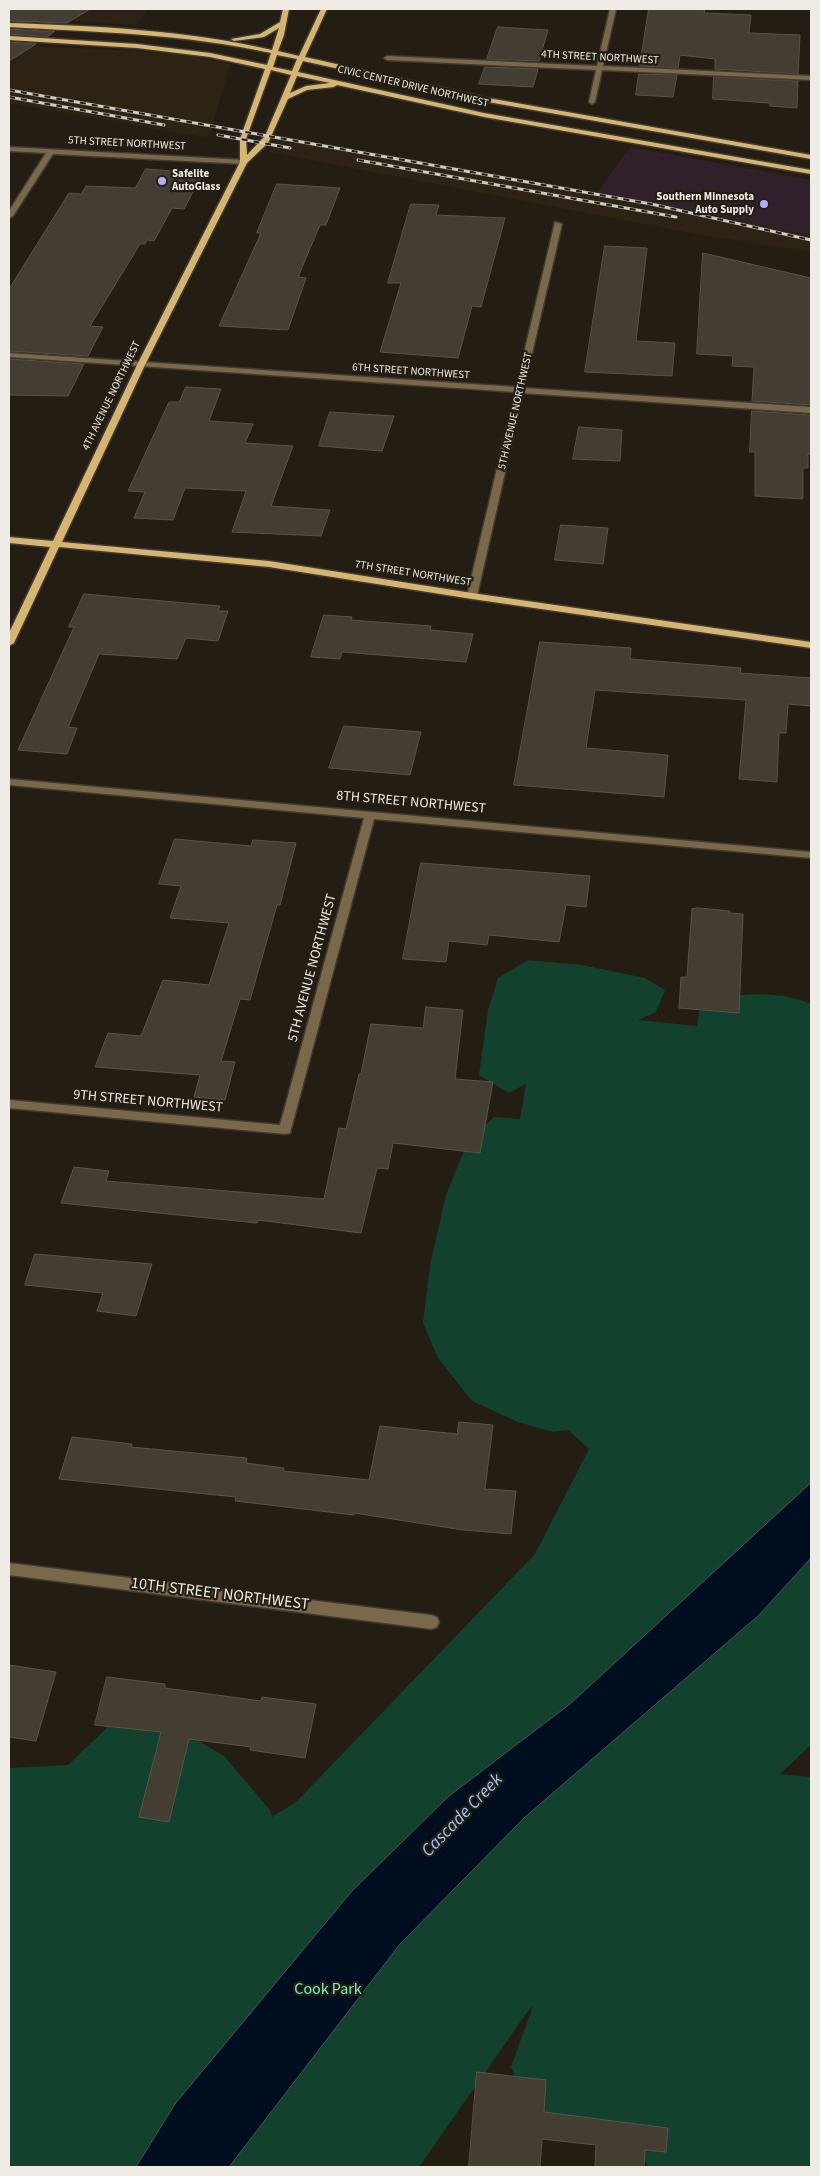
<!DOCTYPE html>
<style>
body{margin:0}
#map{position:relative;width:820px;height:2176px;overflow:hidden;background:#231d14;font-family:"Source Sans 3",sans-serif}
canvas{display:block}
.frame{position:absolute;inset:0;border:10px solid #f0ebe5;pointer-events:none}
</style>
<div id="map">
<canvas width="820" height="2176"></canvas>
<div class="frame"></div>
</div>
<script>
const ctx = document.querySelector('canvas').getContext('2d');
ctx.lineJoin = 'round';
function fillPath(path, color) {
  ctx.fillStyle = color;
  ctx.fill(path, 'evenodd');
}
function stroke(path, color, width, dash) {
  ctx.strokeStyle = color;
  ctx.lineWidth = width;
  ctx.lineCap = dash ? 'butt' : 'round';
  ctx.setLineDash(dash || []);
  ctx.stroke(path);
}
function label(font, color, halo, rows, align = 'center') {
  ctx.font = font + ' "Source Sans 3",sans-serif';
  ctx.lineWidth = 4.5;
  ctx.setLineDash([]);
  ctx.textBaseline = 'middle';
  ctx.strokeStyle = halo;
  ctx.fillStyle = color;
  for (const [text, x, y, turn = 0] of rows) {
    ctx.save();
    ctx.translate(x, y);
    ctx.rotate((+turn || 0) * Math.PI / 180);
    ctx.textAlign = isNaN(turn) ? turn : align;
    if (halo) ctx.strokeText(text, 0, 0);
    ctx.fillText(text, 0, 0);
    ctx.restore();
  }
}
fillPath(new Path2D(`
 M630,147L811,180V235L598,192Z`), '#30202a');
fillPath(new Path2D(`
 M9,9H148L136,25L9,17Z
 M9,45L138,51L190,56L230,64L209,138L9,103Z
 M278,135L598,192L811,235V252L696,234L269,152Z`), '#2d2315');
fillPath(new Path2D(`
 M528,960L582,965L645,978L665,990L656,1012L638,1020L697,1026L699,1011C706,1007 715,1000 723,998C750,992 785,993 811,1004V1745L780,1774L811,1777V2167H648L633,2140L531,2116L511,2067L533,2006L528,2011L419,2167H9V1768L68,1765L112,1723L172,1725L224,1756L270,1810L272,1817L296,1802L535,1554L589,1449L568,1430L553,1432L518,1422L472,1401L438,1358L423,1323L430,1265L446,1195L468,1141L494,1117L520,1119L526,1084L509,1093L479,1075L488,1010L498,978Z`), '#12412e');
const water = new Path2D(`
 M811,1483V1558L759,1615L525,1817L400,1944L229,2167H136L175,2104L352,1891L449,1796L570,1704Z`);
fillPath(water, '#000e1f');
stroke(water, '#48505a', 1);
const building = new Path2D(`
 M9,9H90L67,23L9,21Z
 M649,9H705L704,13L751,15L749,33L800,35L798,74L715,69V59L680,55L678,68L640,66Z
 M498,27L548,30L539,61L487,59Z
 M9,29L42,31H55L47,37L9,34Z
 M9,42L36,44L9,61Z
 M485,67L538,69L533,87L479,84Z
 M639,74L677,75L673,97L636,95Z
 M714,77L798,81L797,108L770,106V103L713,99Z
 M146,169L203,173L184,209L172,208L154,241L147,240L145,244H140L90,326L103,327L88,356L9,351V289L69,193L81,194L86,186L135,188Z
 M277,184L340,188L326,225H320L298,277L306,278L288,330L219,326L261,233H257Z
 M411,204L439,205L436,215L505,218L481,307L472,306L458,358L380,352L401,283H388Z
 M605,246L647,248L636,341L675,343L672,376L585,372Z
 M703,253L811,278V405L752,401L754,367L732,366L733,356L697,354Z
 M9,359L84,364L68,396L9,395Z
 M186,387L221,389L209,421L253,424L245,443L293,446L271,506L330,510L321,536L232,532L246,491L185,488L173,520L134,518L145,492L128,491L169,402H179Z
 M752,411L811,415V454H808V468H803V499L755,496V452H750Z
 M330,412L394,416L382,451L319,446Z
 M579,427L622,430L620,461L573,459Z
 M561,525L608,528L603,564L555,560Z
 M84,594L220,606L218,611H228L218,641L186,638L177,659L99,654L68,727L77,728L67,754L18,750L74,627H69Z
 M324,615L352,617L351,620L431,626L430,630L473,634L466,662L342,652L340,659L311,657Z
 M540,642L631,648L630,659L741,668L740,673L811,678V706L788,704L786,733H779L777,782L739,779L746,700L595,690L586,748L668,755L664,797L514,785Z
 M344,726L421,732L410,775L329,768Z
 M175,839L251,846L253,840L296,843L280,905H277L250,1000L240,999L221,1061L235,1062L225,1100L194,1097L200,1075L95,1067L108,1033L141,1036L163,980L209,985L229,923L170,918L181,886L159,884Z
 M421,863L590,876L586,907L566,905L559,942L489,935L487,945L449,941L446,962L403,959Z
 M699,908L730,911L729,913L743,914L739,1013L679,1008L681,977H687L692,909Z
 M426,1007L463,1010L455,1079L493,1082L480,1153L393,1143L388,1169L377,1168L361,1233L258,1220L257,1223L61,1203L74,1167L109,1171L106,1181L324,1199L339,1128L346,1129L359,1074H361L371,1024L423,1028Z
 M35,1254L152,1264L136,1316L97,1311L103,1293L25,1285Z
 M459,1422L493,1425L485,1489L516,1491L511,1534L463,1530L354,1513V1515L235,1501L236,1497L59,1479L72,1437L132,1444L131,1447L247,1458L246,1463L284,1468L283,1471L369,1480L380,1426L457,1434Z
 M9,1665L56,1672L36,1741L9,1737Z
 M107,1677L165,1684V1688L261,1701L262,1697L316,1704L305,1758L250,1750L251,1747L189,1739L169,1822L139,1817L161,1732L95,1725Z
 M477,2072L546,2080L544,2112L668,2128L666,2152L645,2150L644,2167H595L596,2145L542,2139L540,2167H469Z`);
fillPath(building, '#443d34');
stroke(building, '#5a5349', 1);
const minor = new Path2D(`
 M610,9H616L603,66L811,76V80L602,70L595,102L592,104L589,102L596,70L387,60L384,58L387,56L597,66Z
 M9,147L244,160L248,162L244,164L53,154L13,216L9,218V211L46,153L9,151Z
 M555,222L562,224L524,388L811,407V413L523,393L477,596L472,599L467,596L515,392L9,357V353L516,387Z
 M9,779L811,852V858L374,819L290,1133L285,1134L9,1108V1100L280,1125L364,818L9,785Z
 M9,1563L431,1615L437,1617L439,1622L437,1627L431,1629L9,1575Z`);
const major = new Path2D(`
 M283,9H289L284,35L278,51L299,56L321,9H327L305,57L488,98L811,155V159L488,102L303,61L298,72L484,113L811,170V174L484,117L337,85L334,87L307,90L288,99L268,143L247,163L145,365L62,542L269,561L472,593L811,642V648L472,599L269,567L59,547L14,643L9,646V633L50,547L9,543V537L53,541L137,365L240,162V139L265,69L210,57L137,48L9,40V36L137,44L210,53L267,65L271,53C185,34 97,32 9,27V23C97,26 186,30 272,50L279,28L264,37L234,41L231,39L260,34L280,22ZM277,55L297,59L292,71L273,67ZM271,70L291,75L265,136L247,155L246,139ZM297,76L330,83L306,86L290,93Z`);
stroke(minor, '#403a31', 3);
stroke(major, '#403a31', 3);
fillPath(minor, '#79684a');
fillPath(major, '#d6b472');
const rail = new Path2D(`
 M9,90L651,204L811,240
 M9,97L164,125
 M218,135L290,148
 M358,160L676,217`);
stroke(rail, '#cfcac4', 3);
stroke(rail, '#231d14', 2, [6]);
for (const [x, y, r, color] of [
 [162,181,5,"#b2adf9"],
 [764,204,5,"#b2adf9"]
]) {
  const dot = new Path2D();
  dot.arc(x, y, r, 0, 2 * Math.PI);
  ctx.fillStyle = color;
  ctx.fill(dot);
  stroke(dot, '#231d14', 2);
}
label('11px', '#f0ebe5', '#231d14', [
 ["4TH STREET NORTHWEST",600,58,3],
 ["CIVIC CENTER DRIVE NORTHWEST",413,87,13],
 ["5TH STREET NORTHWEST",127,144,3],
 ["6TH STREET NORTHWEST",411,372,4],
 ["4TH AVENUE NORTHWEST",112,396,-64],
 ["5TH AVENUE NORTHWEST",516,411,-77],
 ["7TH STREET NORTHWEST",413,574,9]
]);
label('bold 11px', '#f0ebe5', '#231d14', [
 ["Safelite",172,175],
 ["AutoGlass",172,188],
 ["Southern Minnesota",754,198,"right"],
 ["Auto Supply",754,211,"right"]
], 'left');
label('14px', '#f0ebe5', '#231d14', [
 ["8TH STREET NORTHWEST",411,803,5],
 ["5TH AVENUE NORTHWEST",313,968,-75],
 ["9TH STREET NORTHWEST",148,1102,5]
]);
label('16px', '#f0ebe5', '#231d14', [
 ["10TH STREET NORTHWEST",220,1595,7]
]);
label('16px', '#74f5be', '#231d14', [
 ["Cook Park",328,1990]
]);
label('italic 18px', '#9ac8f8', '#231d14', [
 ["Cascade Creek",463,1816,-46]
]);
</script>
